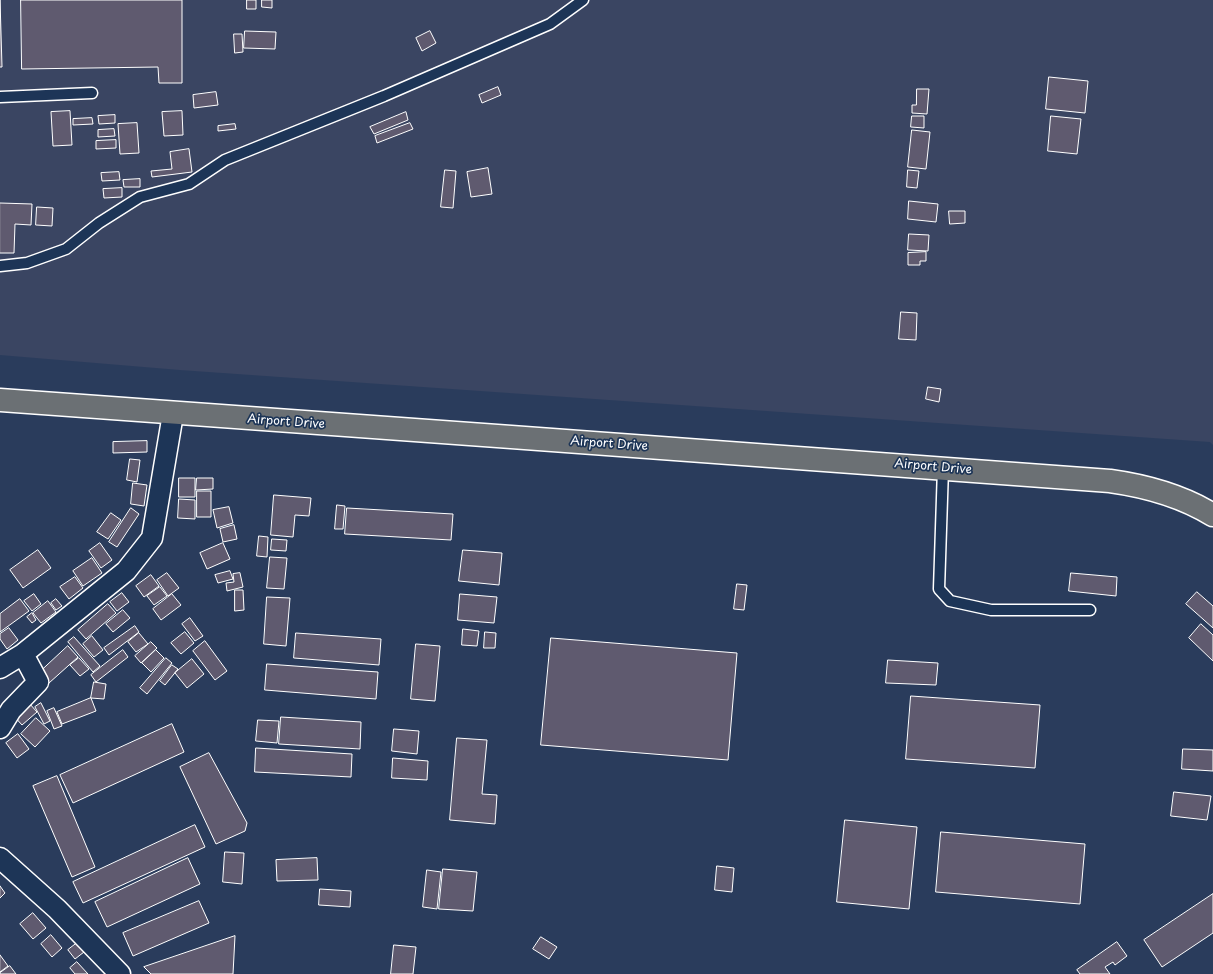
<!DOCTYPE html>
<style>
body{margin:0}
canvas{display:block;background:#2a3c5c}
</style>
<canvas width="1213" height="974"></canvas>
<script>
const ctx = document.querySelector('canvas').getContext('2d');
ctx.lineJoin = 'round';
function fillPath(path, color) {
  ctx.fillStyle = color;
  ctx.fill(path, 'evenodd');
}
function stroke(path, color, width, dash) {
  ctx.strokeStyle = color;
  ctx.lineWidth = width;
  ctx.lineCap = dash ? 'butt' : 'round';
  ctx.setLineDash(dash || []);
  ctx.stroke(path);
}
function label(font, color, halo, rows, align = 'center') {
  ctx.font = font + ' "Playpen Sans",sans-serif';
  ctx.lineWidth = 3.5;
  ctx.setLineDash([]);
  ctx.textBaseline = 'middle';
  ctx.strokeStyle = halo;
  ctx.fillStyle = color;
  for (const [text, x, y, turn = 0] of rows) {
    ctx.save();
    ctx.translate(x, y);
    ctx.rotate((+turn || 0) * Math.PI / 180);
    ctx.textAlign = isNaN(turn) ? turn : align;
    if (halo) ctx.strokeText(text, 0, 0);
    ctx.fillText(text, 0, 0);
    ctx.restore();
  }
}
fillPath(new Path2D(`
 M0,0H1213V445L1210,442L180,370L0,355Z`), '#3a4562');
const building = new Path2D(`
 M0,0L2,67H0Z
 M21,0H182V83H159L158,67L22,69Z
 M247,0H256V9H247Z
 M262,0H272V8L262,7Z
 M245,31L276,32L275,49L244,48Z
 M430,31L436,43L422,51L416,38Z
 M234,34H242L243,52L235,53Z
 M1049,77L1088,81L1085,113L1046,109Z
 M498,87L501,95L482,103L479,95Z
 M917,89H929L927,114L912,113V105H916Z
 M216,92L218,105L194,108L193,95Z
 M70,111L72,145L53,146L51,112Z
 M182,111L183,135L164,136L162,112Z
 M406,112L408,120L374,134L370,127Z
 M115,115V123L99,124L98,116Z
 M912,116H924V128L911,127Z
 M1051,116L1081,119L1077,154L1048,151Z
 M92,118L93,124L73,125V119Z
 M137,123L139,153L120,154L118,124Z
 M410,123L413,129L377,143L375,136Z
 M235,124L236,129L218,131V126Z
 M114,129L115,136L98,137V130Z
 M912,130L930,132L926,169L908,167Z
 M116,140V148L96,149V141Z
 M189,149L192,172L152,177L151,171L172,169L170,152Z
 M488,168L492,194L471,197L467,172Z
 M445,170L456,171L453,208L441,207Z
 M908,170L919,171L917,188L907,187Z
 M119,172L120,180L102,181L101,173Z
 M140,179V187H124L123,180Z
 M122,188V197L104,198L103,189Z
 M909,201L938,204L936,222L908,219Z
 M0,203L32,204L31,225L15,224L14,253H0Z
 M37,207L53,208L52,226L36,225Z
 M949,211H965V223L950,224Z
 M909,234L929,235L928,251L908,250Z
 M926,252V261H920V265H908V253Z
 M901,312L917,313L916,340L899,339Z
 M928,387L941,389L939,402L926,399Z
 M147,441V452L113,453V442Z
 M130,459L140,460L137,482L127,480Z
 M179,478H195V497H179Z
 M197,478H213V489L196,490Z
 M133,483L147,485L144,506L131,504Z
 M197,491H211V517H197Z
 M274,495L311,498L309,516L295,515L293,537L271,535Z
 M179,499L195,500V519L178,518Z
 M337,505L345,506L343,529H335Z
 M229,507L233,523L217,528L213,510Z
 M131,508L139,514L117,547L109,542Z
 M347,508L453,514L451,540L345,534Z
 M111,513L121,520L108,539L97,532Z
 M234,525L237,539L223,542L220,529Z
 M259,536L268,537L267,557L257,556Z
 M272,539L287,540L286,551L271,550Z
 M100,543L112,560L101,568L89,551Z
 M223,543L230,559L207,569L200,553Z
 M38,550L51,568L23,588L10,570Z
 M463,550L502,553L499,585L459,581Z
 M270,557L287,558L284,589L267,588Z
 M92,558L102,573L83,586L73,571Z
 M230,571L233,579L218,583L215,575Z
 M167,573L179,588L168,596L157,580Z
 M240,573L243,587L227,591L226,583L234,582L233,574Z
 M1071,573L1117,577L1116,596L1069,591Z
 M151,575L159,586L144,597L136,586Z
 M75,577L83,588L69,599L60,587Z
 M737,584L747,585L744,610L734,609Z
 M160,587L167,596L154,605L147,596Z
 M235,590H243L244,610L235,611Z
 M1197,592L1213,606V628L1186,604Z
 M122,593L129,602L117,611L110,602Z
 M34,594L41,604L32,611L24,601Z
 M172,594L181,605L161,620L153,609Z
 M460,594L497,597L494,623L458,620Z
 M267,597L290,598L286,646L264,644Z
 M20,599L29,611L0,632V614Z
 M56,599L62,606L56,610L51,603Z
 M48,601L56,612L41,623L33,613Z
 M108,604L116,613L86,639L78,630Z
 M123,610L130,618L113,632L106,624Z
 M32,613L36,620L32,623L27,617Z
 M190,618L203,636L195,641L182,624Z
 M1201,624L1213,635V661L1189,638Z
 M135,626L139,632L109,655L104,648Z
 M9,628L18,640L7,649L0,639V634Z
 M463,629L479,631L477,646L462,645Z
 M185,632L194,643L181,654L171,643Z
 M485,632L496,633L495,648H484Z
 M139,633L148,644L136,652L128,642Z
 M296,633L381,639L379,665L294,658Z
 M92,636L103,650L94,657L83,644Z
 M74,637L100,666L93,672L68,642Z
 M551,638L737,653L728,760L541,745Z
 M205,641L227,671L215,680L193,651Z
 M151,642L157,648L141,663L135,656Z
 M416,644L440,646L435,701L411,699Z
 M68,646L78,657L49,683L39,673Z
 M123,650L128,657L96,682L91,675Z
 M156,650L164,658L151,672L142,663Z
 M79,658L89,669L80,676L70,665Z
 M166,658L172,663L147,694L140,688Z
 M192,659L204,674L187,688L175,673Z
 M888,660L938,663L936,685L886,683Z
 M267,664L378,672L376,699L265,690Z
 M172,665L178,669L165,685L160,681Z
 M94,682L106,684L104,699L91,698Z
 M911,696L1040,705L1035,768L906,759Z
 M91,698L96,711L62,724L57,712Z
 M29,703L37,712L22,725L13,715Z
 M41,703L50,721L44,724L35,707Z
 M54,708L62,726L54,729L47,711Z
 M281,717L361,722L360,749L279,744Z
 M36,718L50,731L35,747L21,734Z
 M258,720L279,721L277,743L256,741Z
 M172,724L184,752L73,803L60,775Z
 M394,729L419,731L417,754L392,751Z
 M18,734L29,749L17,758L6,743Z
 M457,738L487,740L482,794L497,795L495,824L450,820Z
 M256,748L352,754L351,777L255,772Z
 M1183,749L1213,750V771L1182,769Z
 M209,753L247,823L245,831L216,844L180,767Z
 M393,758L428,761L427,780L392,778Z
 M57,776L95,867L72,877L33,786Z
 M1174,792L1211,796L1207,820L1171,816Z
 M845,820L917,827L909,909L837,902Z
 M195,825L205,847L83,903L73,882Z
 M941,832L1085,844L1080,904L936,892Z
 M225,852L244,853L242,884L223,882Z
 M188,858L200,884L107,927L95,902Z
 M317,858L318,880L277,881L276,860Z
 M717,866L734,868L732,892L715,890Z
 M443,869L477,872L473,911L439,909Z
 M427,870L441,872L437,909L423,907Z
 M0,886L5,893L0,898Z
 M320,889L351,891L350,907L319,905Z
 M1213,894V933L1162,967L1144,940Z
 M199,901L209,923L133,956L123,933Z
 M33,913L46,928L33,939L20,924Z
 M51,935L62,948L52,957L41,944Z
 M235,936L233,974H151L144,967Z
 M541,937L557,947L549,959L533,949Z
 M1117,942L1127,956L1115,965L1113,962L1105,967L1110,974H1080L1077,970Z
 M77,943L84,952L75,959L68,950Z
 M394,945L416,947L413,974H391Z
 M0,955L8,966L0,972Z
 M77,962L88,974H75L70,968Z
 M10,966L16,974H0V973Z`);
fillPath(building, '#5f5a6f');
stroke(building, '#fff', 1);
const lane = new Path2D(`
 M0,97L92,93
 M0,266L27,263L66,249L99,223L140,197L189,184L225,160L384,96L550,24L583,0
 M943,468L939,589L950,601L991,610H1090`);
const street = new Path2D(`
 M0,668L23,654L126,571L152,538L173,414
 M0,728L11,710L38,682L23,654
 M0,858L57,909L120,974`);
const primary = new Path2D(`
 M0,400C370,429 740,451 1110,481C1146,486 1182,496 1213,515`);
stroke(lane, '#fff', 13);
stroke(street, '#fff', 23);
stroke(primary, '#fff', 25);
stroke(lane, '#1d3557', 10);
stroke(street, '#1d3557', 20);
stroke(primary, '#6b7074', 22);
label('12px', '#fff', '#1d3557', [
 ["Airport Drive",286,422,4],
 ["Airport Drive",609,444,4],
 ["Airport Drive",933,467,5]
]);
</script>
